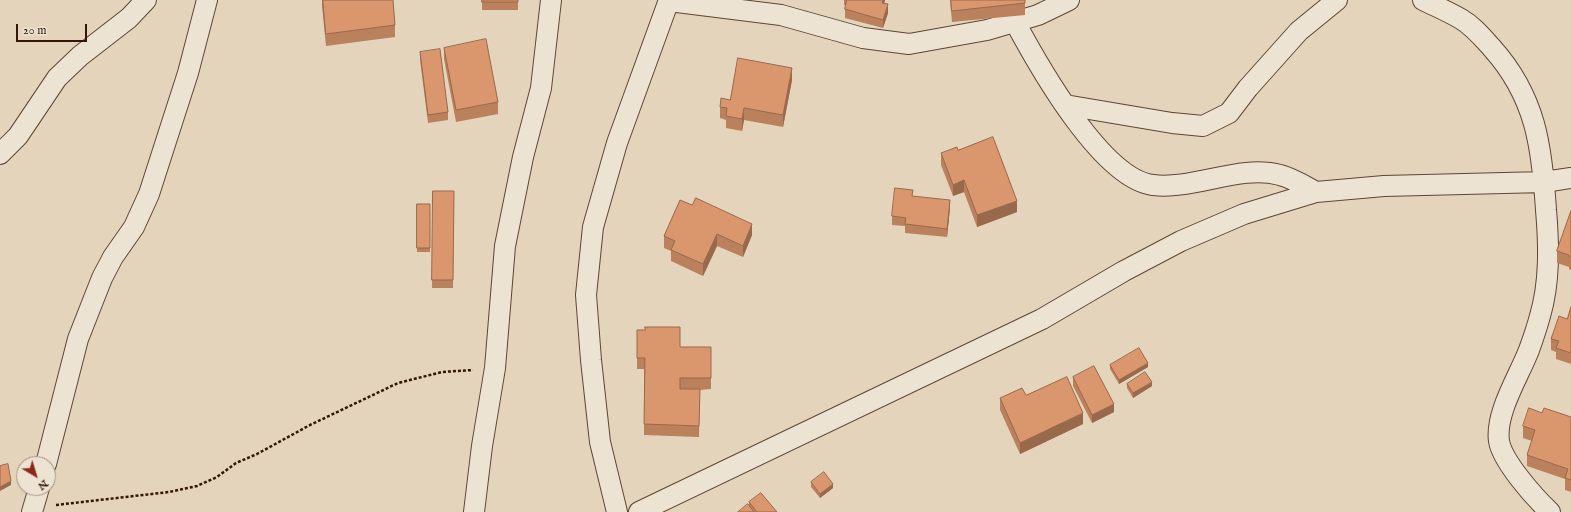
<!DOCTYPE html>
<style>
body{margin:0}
#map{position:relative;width:1571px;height:512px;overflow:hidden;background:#e4d4bc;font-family:"IM FELL English",serif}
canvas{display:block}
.north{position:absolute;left:16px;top:456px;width:40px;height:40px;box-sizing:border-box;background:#ede3d3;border:1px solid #a29181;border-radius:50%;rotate:142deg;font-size:11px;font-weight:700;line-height:16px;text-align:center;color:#321707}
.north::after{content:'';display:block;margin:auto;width:14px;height:18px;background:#8f2418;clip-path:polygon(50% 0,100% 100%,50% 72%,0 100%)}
.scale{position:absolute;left:16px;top:24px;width:71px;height:18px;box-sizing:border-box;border:2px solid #321707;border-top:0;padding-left:5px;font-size:12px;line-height:14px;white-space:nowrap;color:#321707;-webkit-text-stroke:3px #ede3d3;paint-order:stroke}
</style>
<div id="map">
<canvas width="1571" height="512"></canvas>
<div class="north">N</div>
<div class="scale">20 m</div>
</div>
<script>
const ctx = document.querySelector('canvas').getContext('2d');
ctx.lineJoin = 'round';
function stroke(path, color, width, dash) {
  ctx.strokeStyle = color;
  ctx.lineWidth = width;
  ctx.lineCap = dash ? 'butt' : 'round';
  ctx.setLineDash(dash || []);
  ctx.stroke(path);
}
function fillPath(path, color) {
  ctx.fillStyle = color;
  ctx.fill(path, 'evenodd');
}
const street = new Path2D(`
 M1423,0C1435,6 1449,12 1461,19C1473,26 1482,37 1492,48C1536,97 1542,147 1546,210C1549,245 1550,282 1540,316C1537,327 1533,339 1529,350C1519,376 1495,413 1499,441C1502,461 1535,498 1550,512
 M669,1L781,15L863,38L909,44L987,30L1038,15L1069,0
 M1015,22C1038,65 1102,179 1153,185C1194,190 1240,164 1280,175C1292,178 1305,186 1316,192
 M1065,105L1172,123L1203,126L1229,113L1248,88L1299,31L1337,0
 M0,154L18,136L57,78L80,56L129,18L146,0
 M46,464L78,339L102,278L113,257L134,227L149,194L188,73L207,0
 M32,512L39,488
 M474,512L482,446L495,368L505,246L523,157L541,88L551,0
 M617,512L600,442L591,360L586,295L593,227L617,143L669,0
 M639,512L1042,319L1124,271L1181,241L1244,214L1316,192L1384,186L1544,182L1571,178`);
stroke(street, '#5e4634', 22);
stroke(new Path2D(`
 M56,505L169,492L197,486L217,477L236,463L257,454L310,425L398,383L442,372L473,370`), '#321707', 2.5, [3, 2]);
stroke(street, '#ede3d3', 20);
fillPath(new Path2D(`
 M322,0H393L395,25V37L326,46L322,6Z
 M482,0H518V10H482Z
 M844,0H885L884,4L888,13L883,28L845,18V9L846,5H844Z
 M950,0H1025V15L952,22Z
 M444,48L498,102V114L456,122L444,59Z
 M420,52L448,112V120L428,123L420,60Z
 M792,80L783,127L744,120L742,131L726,128V120L720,118V107L730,100Z
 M958,150L1017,212L977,227L964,192L953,196L941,165V153Z
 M433,191H454L453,288H432Z
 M913,196L950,208L947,237L905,233V226L892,225V216Z
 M680,200L752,235L743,257L717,246L703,276L671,261V251L664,248V236Z
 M417,204H430V252H417Z
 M1571,211V270L1569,269V267L1557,263V251Z
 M1571,307V364L1556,359V352L1551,350V339L1567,319Z
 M637,330L680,347H711V389L700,390L699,437L644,435V369H637Z
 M1110,365L1148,367L1119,384L1110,369Z
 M1073,377L1114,412L1092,423L1073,386Z
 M1127,384L1152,386L1133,398L1127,388Z
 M1026,395L1083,424L1020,454L1000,410V398Z
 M1542,413L1571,417V492L1565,490V479L1527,466V455L1532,441L1523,438V426Z
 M811,482L833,488L820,498L811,487Z
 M749,502L777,512H738L749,506Z`), '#bb815d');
fillPath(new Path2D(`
 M883,0H885L882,11V3Z
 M888,4V13L883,28V20Z
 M792,68V80L783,127V115Z
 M744,108V120L742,131V119Z
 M964,180V192L953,196V185Z
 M950,200V208L947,237V229Z
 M1017,201V212L977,227V215Z
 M752,224V235L743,257V246Z
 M717,234V246L703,276V264Z
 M1148,363V367L1119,384V380Z
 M1152,382V386L1133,398V393Z
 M1114,404V412L1092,423V415Z
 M1083,413V424L1020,454V443Z
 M11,481V485L0,491V487Z
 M833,484V488L820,498V494Z`), '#99694c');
const building = new Path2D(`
 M323,0H393L395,25L326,34Z
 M482,0H518V2H482Z
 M847,0H883L882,3L888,4L883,20L845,9Z
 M951,0H1025V3L952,11Z
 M486,39L498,102L456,110L444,48Z
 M440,49L448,112L428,115L420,52Z
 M738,58L792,68L783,115L744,108L742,119L726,116L727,108L720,107L721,98L730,100Z
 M993,137L1017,201L977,215L964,180L953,185L941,153L957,147L958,150Z
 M895,188L913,190L912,196L950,200L947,229L905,224L906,218L892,216Z
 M433,191H454L453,280H432Z
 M696,198L752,224L743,246L717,234L703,264L671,250L675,241L664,236L680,200L692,205Z
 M417,204H430V248H417Z
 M1571,211V258L1569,257V255L1557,251Z
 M1571,307V353L1556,348L1559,341L1551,339L1559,316L1567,319Z
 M645,327H680V347H711V378H680V389H700L699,426L644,424L645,358H637V330H645Z
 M1139,348L1148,363L1119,380L1110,365Z
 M1094,366L1114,404L1092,415L1073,377Z
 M1145,372L1152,382L1133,393L1127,384Z
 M1067,377L1083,413L1020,443L1000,398L1022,388L1026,395Z
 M1529,408L1542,413L1544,408L1571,417V480L1565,478L1568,469L1527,455L1535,430L1523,426Z
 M8,464L11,481L0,487V466Z
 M824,472L833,484L820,494L811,482Z
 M761,493L777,512H757L749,502Z
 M748,504L754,512H738Z`);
fillPath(building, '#da966c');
stroke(building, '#99694c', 1);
</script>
